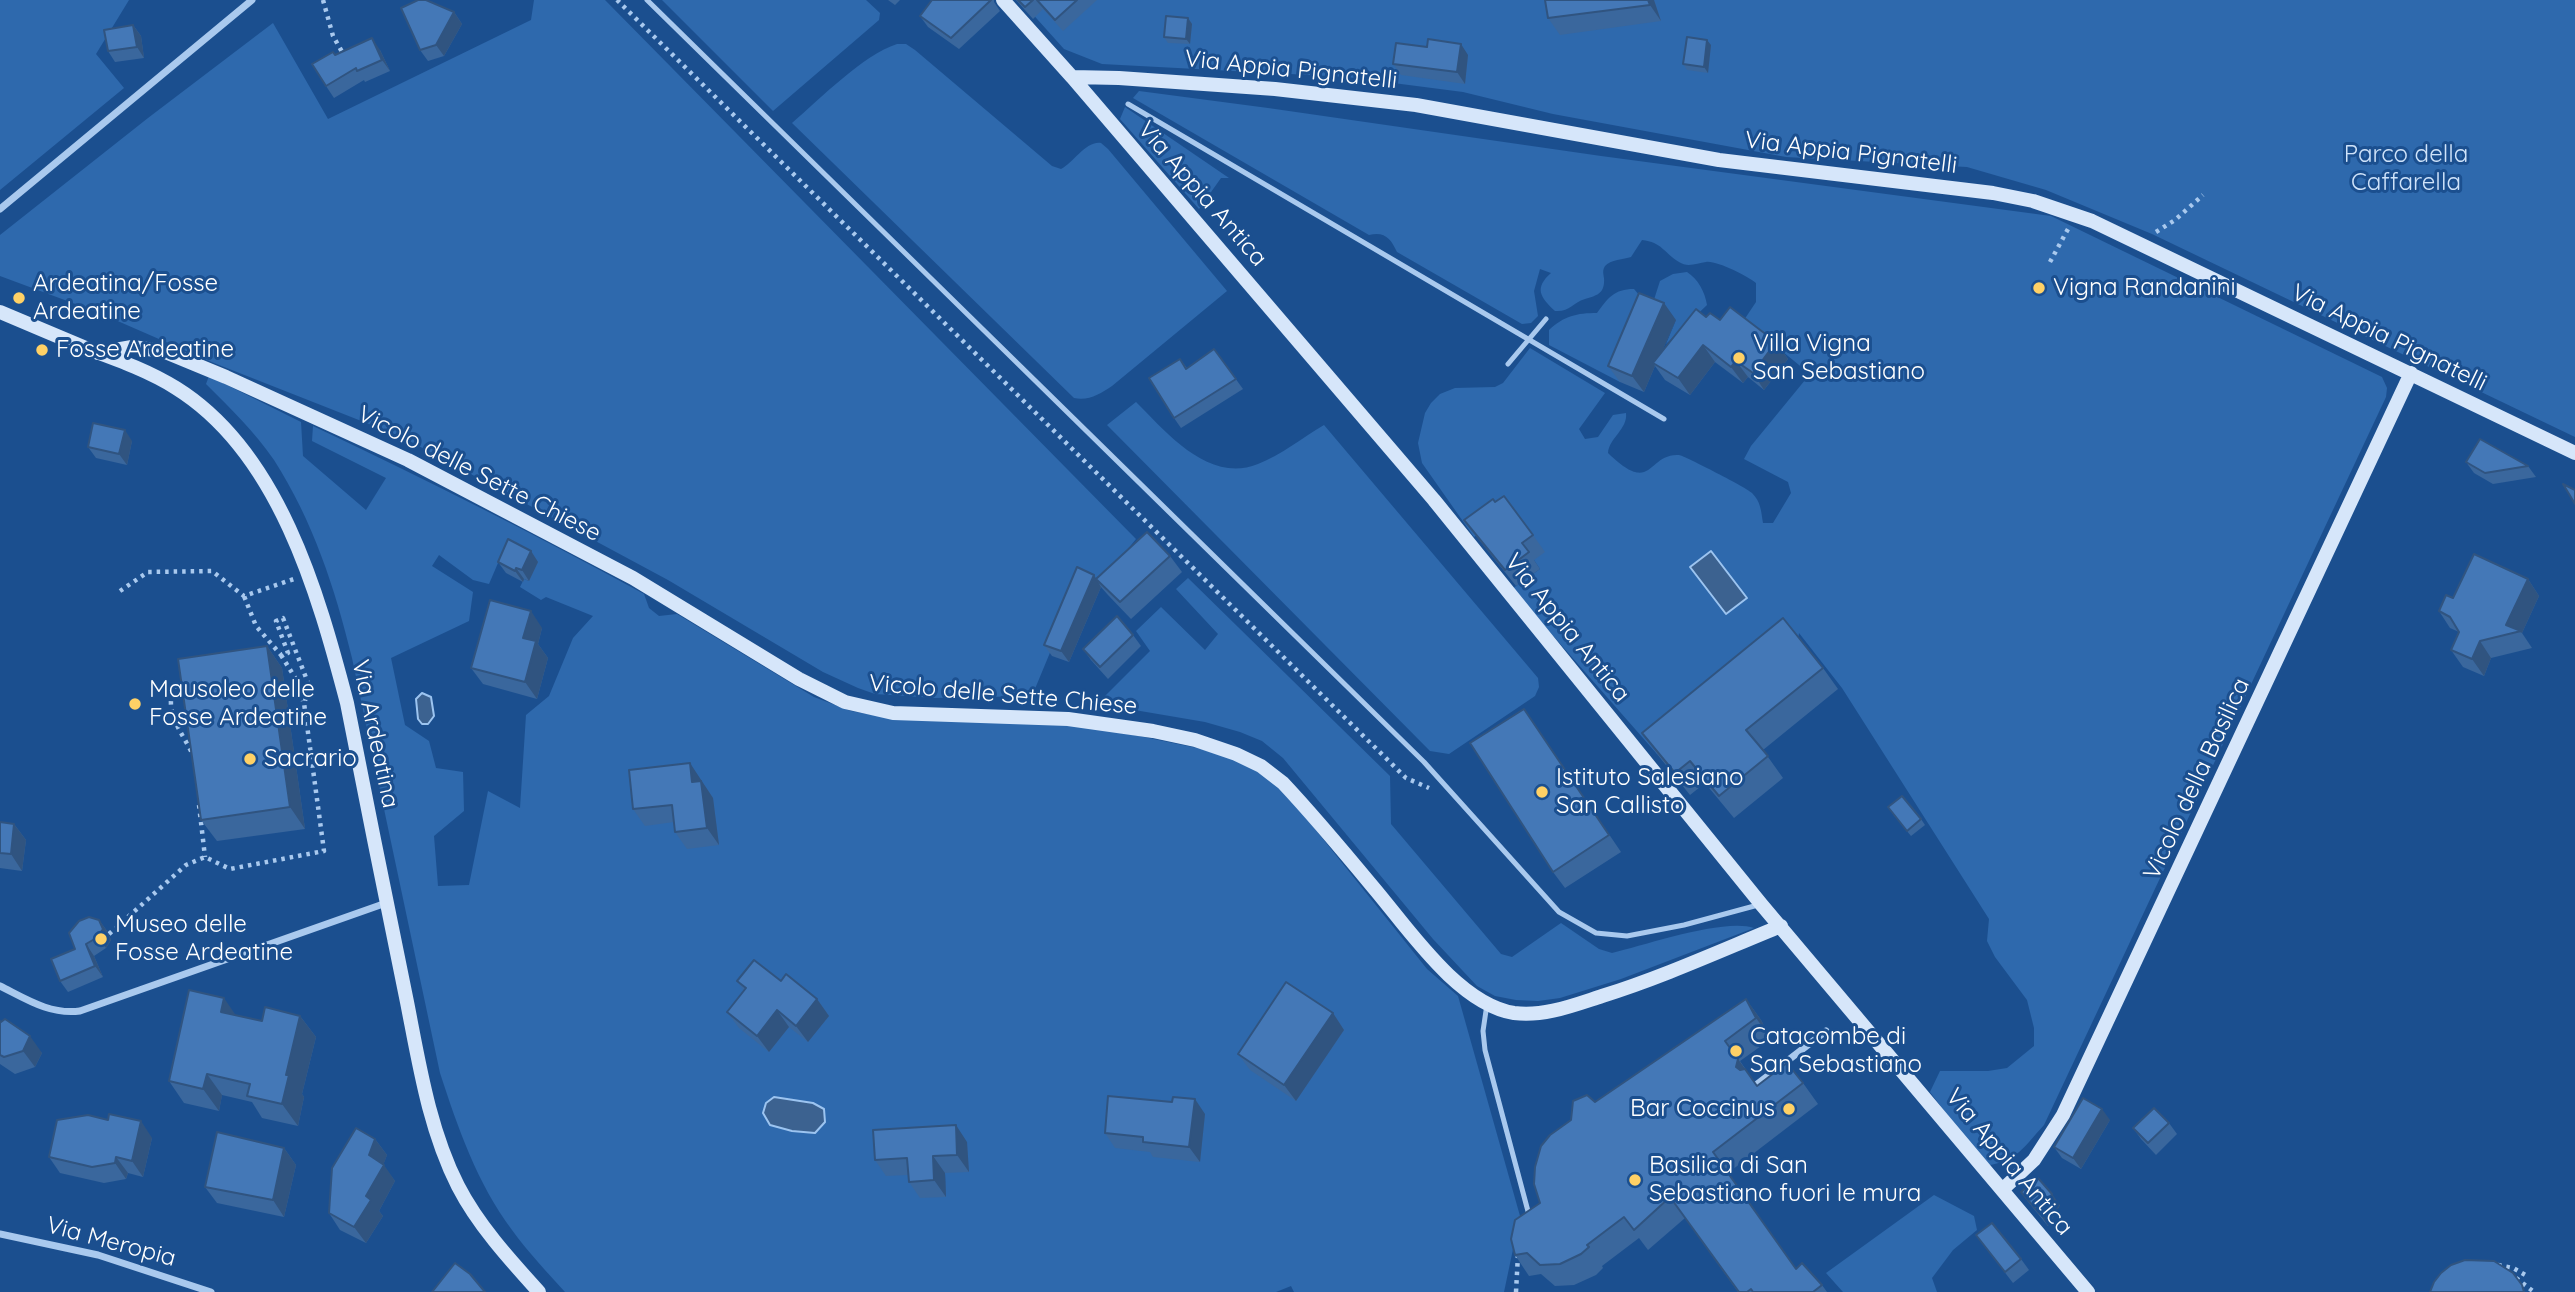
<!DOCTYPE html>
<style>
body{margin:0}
canvas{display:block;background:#1b4f8f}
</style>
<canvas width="2575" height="1292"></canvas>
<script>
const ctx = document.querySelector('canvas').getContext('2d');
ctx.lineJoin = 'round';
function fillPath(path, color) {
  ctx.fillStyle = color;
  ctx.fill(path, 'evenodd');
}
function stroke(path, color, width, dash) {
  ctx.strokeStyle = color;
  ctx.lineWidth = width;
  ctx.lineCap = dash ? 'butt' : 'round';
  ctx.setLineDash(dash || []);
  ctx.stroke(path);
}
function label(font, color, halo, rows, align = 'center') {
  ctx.font = font + ' Quicksand,sans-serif';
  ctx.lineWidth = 6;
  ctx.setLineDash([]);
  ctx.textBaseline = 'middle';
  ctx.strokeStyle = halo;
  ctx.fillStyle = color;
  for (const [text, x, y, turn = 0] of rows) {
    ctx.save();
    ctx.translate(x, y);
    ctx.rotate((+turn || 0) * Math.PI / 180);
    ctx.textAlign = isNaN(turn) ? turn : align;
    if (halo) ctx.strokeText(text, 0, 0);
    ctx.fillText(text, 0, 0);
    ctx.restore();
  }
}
fillPath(new Path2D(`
 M0,0H129L96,54L124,88L0,190Z
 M534,0H605L1136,539L1102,581L1083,573L1032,696L935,698L875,694L858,688L823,672L668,580L402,437L214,363L97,312L0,276V235L148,118L273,23L328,119L531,20Z
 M662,0H866L880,13L879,20L773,111Z
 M1020,0H2575V437L2152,234L2046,190L1967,167L1786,157L1553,114L1463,92L1347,77L1102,64L1064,49Z
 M897,44H906L915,50L1052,166L1061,169C1074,163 1085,141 1101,143L1108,149L1227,291L1112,386C1100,394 1089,401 1074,398L792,123C820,99 863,55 897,44Z
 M1139,91L1268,108L1601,156L2051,216L2382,377L2387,388L2386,397L2044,1125C2023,1148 2018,1160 1986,1166L1930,1092L1940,1071H1988L2007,1068L2034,1046V1028L2027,1000L1995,957L1987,941L1989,919L1842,688L1799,633L1798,640L1657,754L1512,589L1540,569L1504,515L1474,537L1422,463L1418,443L1425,413L1431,403L1440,394L1455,388L1495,387L1503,383L1530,348L1605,393L1579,429L1585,439L1598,437L1613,415L1626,413C1628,429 1609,438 1608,453C1653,497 1647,453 1679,455C1685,456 1749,489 1752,493C1761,502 1761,511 1763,523H1773L1791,493L1788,482L1744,459L1751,446L1810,374L1744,320L1756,302V283C1747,276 1716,260 1706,262C1697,263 1688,268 1679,262C1664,253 1662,242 1642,240L1631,257C1624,259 1610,260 1605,266C1601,272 1605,276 1604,283C1603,295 1594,296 1585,299C1572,303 1570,312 1555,311C1540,297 1534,288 1551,273L1540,269L1534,291L1538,316L1531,323L1522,324L1397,252C1391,239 1385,231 1369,235L1133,98Z
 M1125,107L1229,178H1221L1199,209L1120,119Z
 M1687,272C1698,279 1705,292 1707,305L1666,344L1676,320L1620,382L1549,345V330C1564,316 1577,313 1597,313C1608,298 1614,289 1634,289L1651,309L1660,281L1673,274Z
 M209,376L301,422L303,456L366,510L386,478L312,441L313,426C425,479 535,534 644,594L649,608L659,616L677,614L814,697L851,711L889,718L1067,724L1139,736L1202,749L1244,763L1273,782L1303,814L1427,969L1458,996L1520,1216L1504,1292H1294L1291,1286L1276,1292H565C547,1272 528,1252 512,1230C477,1183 458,1128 440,1073L352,658C335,588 313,521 274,460C255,432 230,408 206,384ZM507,542L516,550L529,581L524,579L520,587L541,600L546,597L593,616L573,638L549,696L526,715L520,808L488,791L469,885L438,886L434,836L464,811L463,772L436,768L429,741L405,725L391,658L469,621L473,592L432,566L439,555L473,580L489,584ZM945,1173L946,1197L919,1175Z
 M1136,402C1167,433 1209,484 1258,464C1281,455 1302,438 1324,425L1538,678L1539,687L1535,696L1449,754L1430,751L1107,425Z
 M1188,578L1390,776L1391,824L1501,954L1512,957L1561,923L1599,949L1612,953C1646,945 1724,918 1754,928L1621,979L1560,998L1538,1001L1516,1000L1495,996L1477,986L1433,939L1283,758L1262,741L1240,732L1205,722L1111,706L1105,696L1150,651L1136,631L1161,607L1205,650L1218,634L1176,589Z
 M1934,1195L1974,1216L1977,1230L1953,1250L1932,1278L1937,1292H1843L1826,1273Z`), '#2e69ad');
const water = new Path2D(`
 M1711,551L1747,598L1726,614L1690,567Z
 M422,693L431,697L434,716L428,724H422L418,719L416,699Z
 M774,1097L813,1103L824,1109L825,1122L815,1133L792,1131L770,1125L763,1113L766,1103Z`);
fillPath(water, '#3c6290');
stroke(water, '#9cc4f0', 2);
stroke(new Path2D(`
 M323,0L333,36L345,57
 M617,0L1406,778L1429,788
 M2156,232L2175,220L2203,195
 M2050,262L2068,229
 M120,591L148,572L212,571L244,596L294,579
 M281,655L299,684L303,701
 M176,685C161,710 183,733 193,755
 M199,805L205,857
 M109,934L186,865L205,857L230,869L324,851L304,703L310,688L283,618L276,621L288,653L281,655L256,626L244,596
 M2498,1265L2513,1268L2529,1277
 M2516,1278L2534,1292
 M1516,1292L1518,1254`), '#a9c9ee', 4.5, [3.5, 5]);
stroke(new Path2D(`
 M647,0L1424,762L1559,912L1596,933L1627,936L1684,925L1758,905
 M1128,104L1664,419
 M1508,364L1546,319
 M1487,1004L1483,1031L1485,1050L1529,1215`), '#a9c9ee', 5);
stroke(new Path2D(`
 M0,209L252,0
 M0,986C26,999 50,1015 80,1011L386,903
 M1756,1085L1826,1031
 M0,1234L98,1255L211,1292`), '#a9c9ee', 7);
stroke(new Path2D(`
 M1003,0L1072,77L1434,500L1761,904L2088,1292
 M1072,77L1119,78L1275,89L1416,105L1719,160L1993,193L2033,201L2092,221L2575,453
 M0,312C29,324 59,337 88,349C118,360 149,371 176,388C279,452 318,593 347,703C367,803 386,902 407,1002C419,1063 429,1129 458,1186C478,1225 510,1260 539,1292
 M98,353L132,347L163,351L226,377L408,460L633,578L799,679L845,702L893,713L1068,719L1153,731L1195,740L1236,754L1261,766L1283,783C1314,816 1344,852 1373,887C1408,928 1458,1004 1514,1013C1544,1017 1574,1005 1602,996C1663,977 1722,950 1781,926
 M2002,1190L2034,1160L2063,1115L2411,373`), '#d6e6fa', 14);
fillPath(new Path2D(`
 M888,0H900L895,5Z
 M932,0H994V2L1000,11L959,49L928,27L920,16Z
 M1016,0H1097L1063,31L1043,9L1033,19Z
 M1545,0H1654L1661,21L1560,35L1548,18Z
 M454,12L462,24L444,56L428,61L420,50Z
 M1188,18L1192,24L1190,44L1168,43L1164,37Z
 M133,25L141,36L144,58L115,62L108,51Z
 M1711,45L1708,73L1687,70L1683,64Z
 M380,50L390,71L365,82L364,80L334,98L326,86L335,55Z
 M1468,55L1465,84L1401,75L1393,64Z
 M1706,317L1720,320L1776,342L1788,359L1764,390L1748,377L1743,383L1715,362L1690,395L1665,380L1655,366L1644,392L1620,382L1608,366L1676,320L1661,353Z
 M1214,349L1243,389L1181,428L1174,418L1180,359L1187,368Z
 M132,441L127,465L96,458L88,447Z
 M2466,462L2528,466L2536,477L2493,484L2474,473Z
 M1495,502L1533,535L1545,552L1534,560L1540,569L1516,586L1476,536L1464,520Z
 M531,551L538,562L529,581L524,579L523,582L506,573L498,562Z
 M1170,556L1182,572L1131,619L1108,595L1101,587L1069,662L1052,656L1044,645L1097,578Z
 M2528,579L2539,596L2522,633L2532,648L2491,658L2484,676L2463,667L2451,650L2459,632L2450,628L2439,611L2453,598Z
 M542,628L538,644L548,658L537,699L483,684L471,668Z
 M1133,635L1141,646L1108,679L1091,660L1083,649Z
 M267,646L282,668L305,829L217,841L201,820Z
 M1823,668L1838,689L1763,750L1783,778L1734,818L1705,783L1690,795L1657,754L1642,733Z
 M1524,709L1621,852L1565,888L1553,872Z
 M702,780V782L713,798L719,845L687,849L675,832L674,822L645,826L633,809Z
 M1892,813L1921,819L1925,825L1911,836Z
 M0,822L14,824L26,840L22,871L0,868Z
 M99,920L107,931L111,940L106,948L94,956L103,977L68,992L60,981L75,949Z
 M737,981H781L817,999L829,1016L808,1042L789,1027L769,1052L739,1028L727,1012L744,991Z
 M1746,999L1761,1020L1771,1039L1740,1061L1757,1086L1803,1083L1818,1104L1728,1173L1796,1269L1822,1285L1827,1292H1738L1685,1218L1648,1250L1639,1238L1602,1266L1603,1268L1596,1275L1574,1285L1555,1286L1541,1274L1529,1276L1515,1255L1540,1203L1571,1120L1595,1102Z
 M1333,1013L1344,1030L1296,1101L1250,1070L1238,1054Z
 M236,1015L262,1021L300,1016L316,1037L302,1094L304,1097L298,1126L262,1118L252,1102L222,1095L219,1111L184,1103L169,1081Z
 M0,1021L42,1053L35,1067L15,1074L0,1064Z
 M1205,1114L1200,1162L1153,1157L1150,1152L1115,1148L1105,1133Z
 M2110,1120L2081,1169L2062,1158L2054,1147Z
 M2169,1123L2177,1134L2156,1155L2141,1139L2133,1128Z
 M152,1138L143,1177L128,1173L126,1179L104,1183L60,1173L49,1157Z
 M375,1139L387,1155L383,1165L395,1181L379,1211L383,1216L366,1243L340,1230L329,1213Z
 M967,1142L969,1172L945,1173L946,1197L920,1198L909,1182L908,1175L886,1176L875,1160Z
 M284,1148L296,1165L284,1217L217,1203L205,1187Z
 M2021,1192L2060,1205L2048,1226L2029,1203Z
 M1976,1235L2021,1259L2029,1270L2013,1283Z`), '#3a679d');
fillPath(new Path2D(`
 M1648,0H1654L1661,21L1650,5Z
 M454,12L462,24L444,56L436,45Z
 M1188,18L1192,24L1190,44L1186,39Z
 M133,25L141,36L144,58L137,47Z
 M372,38L380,50L390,71L382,60Z
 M1707,40L1711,45L1708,73L1704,67Z
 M1461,44L1468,55L1465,84L1457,72Z
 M1664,303L1676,320L1656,365L1653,363L1655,366L1644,392L1632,376Z
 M1776,342L1788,359L1764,390L1753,373Z
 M1703,345L1715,362L1690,395L1678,378Z
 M1736,361L1748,377L1743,383L1731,367Z
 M125,430L132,441L127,465L119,454Z
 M531,551L538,562L529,581L522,570Z
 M516,568L524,579L523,582L515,571Z
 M1094,575L1101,587L1069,662L1061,651Z
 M2528,579L2539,596L2522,633L2506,625Z
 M531,611L542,628L538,644L548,658L537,699L525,682L523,638Z
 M2480,641L2491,658L2484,676L2472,659Z
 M267,646L282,668L305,829L290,807Z
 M690,763L713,798L719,845L707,828L692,782Z
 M14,824L26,840L22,871L11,854Z
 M99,920L107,931L111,940L106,948L98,937Z
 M86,944L94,956L103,977L95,966Z
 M224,998L239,1020L221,1012Z
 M817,999L829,1016L808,1042L796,1026Z
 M1746,999L1761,1020L1771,1039L1756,1018Z
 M777,1010L789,1027L769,1052L757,1036Z
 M1333,1013L1344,1030L1296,1101L1284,1085Z
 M300,1016L316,1037L302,1094L304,1097L298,1126L282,1104L286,1075Z
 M30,1036L42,1053L35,1067L23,1051Z
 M1738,1059L1753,1080L1736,1067Z
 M207,1074L222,1095L219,1111L203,1089Z
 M1195,1099L1205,1114L1200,1162L1189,1147Z
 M2102,1109L2110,1120L2081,1169L2073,1158Z
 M141,1121L152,1138L143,1177L132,1161Z
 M956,1125L967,1142L969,1172L957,1155Z
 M375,1139L387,1155L383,1166L384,1165L395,1181L379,1211L383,1216L366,1243L354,1227L366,1196L369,1155Z
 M284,1148L296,1165L284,1217L273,1200Z
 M933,1156L945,1173L946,1197L934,1180Z
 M116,1157L128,1173L126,1179L115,1163Z
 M2052,1194L2060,1205L2048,1226L2040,1214Z`), '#305480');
const building = new Path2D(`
 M418,0H426L454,12L436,45L420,50L401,8Z
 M932,0H991L951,38L920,16Z
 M1018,0H1033L1025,7Z
 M1037,0H1077L1055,20Z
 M1545,0H1648L1650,5L1548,18Z
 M1166,16L1188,18L1186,39L1164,37Z
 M133,25L137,47L108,51L104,30Z
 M1687,37L1707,40L1704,67L1683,64Z
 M372,38L382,60L357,71L356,68L326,86L312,64L333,52L335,55Z
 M1428,39L1461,44L1457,72L1393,64L1396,43L1427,47Z
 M1639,293L1664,303L1632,376L1608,366Z
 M1730,307L1776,342L1753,373L1736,361L1731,367L1703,345L1678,378L1653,363L1696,309L1706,317L1710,313L1720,320Z
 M1214,349L1236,379L1174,418L1149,378L1180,359L1186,369Z
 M93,423L125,430L119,454L88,447Z
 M2480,439L2528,466L2485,473L2466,462Z
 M2563,484L2575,490V504Z
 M1504,496L1533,535L1522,543L1529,552L1505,570L1464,520L1493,499L1495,502Z
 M1147,532L1170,556L1120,602L1096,579Z
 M508,539L531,551L522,570L516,568L515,571L498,562Z
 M2474,554L2528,579L2506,625L2521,631L2480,641L2472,659L2451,650L2459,632L2450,617L2439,611L2446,595L2453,598Z
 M1077,567L1094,575L1061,651L1044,645Z
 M490,600L531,611L523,638L536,641L525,682L471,668Z
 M1117,616L1133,635L1100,667L1083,649Z
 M1783,618L1823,668L1746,730L1768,756L1719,796L1690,761L1675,773L1642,733Z
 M267,646L290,807L201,820L178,659Z
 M1524,709L1609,835L1553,872L1470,743Z
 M690,763L692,782L701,781L707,828L675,832L672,805L633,809L629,770Z
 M1902,796L1921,819L1907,831L1888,807Z
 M0,822L14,824L11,854L0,853Z
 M89,917L99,920L103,929L98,937L86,944L95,966L60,981L51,959L75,949L69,933L79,921Z
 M754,960L781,981L786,974L817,999L796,1026L777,1010L757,1036L727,1012L746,988L737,981Z
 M1286,982L1333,1013L1284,1085L1238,1054Z
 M189,990L224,998L221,1012L262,1021L265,1007L300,1016L286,1075H289L282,1104L247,1096L250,1084L207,1074L203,1089L169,1081Z
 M1746,999L1756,1018L1725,1041L1738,1059L1736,1067L1740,1070L1745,1069L1757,1086L1787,1063L1803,1083L1713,1152L1796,1269L1802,1263L1822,1285L1813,1292H1753L1751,1289L1747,1292H1739L1670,1197L1634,1230L1624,1217L1587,1245L1589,1247L1581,1254L1560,1264L1540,1265L1527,1253L1515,1255L1511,1239L1515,1220L1540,1203L1534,1184L1535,1167L1541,1146L1550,1135L1571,1120L1573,1101L1587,1095L1595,1102Z
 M5,1019L30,1036L23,1051L4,1057L0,1055V1021L1,1022Z
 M1108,1096L1172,1102L1173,1097L1195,1099L1189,1147L1143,1142V1137L1105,1133Z
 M2083,1098L2102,1109L2073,1158L2054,1147Z
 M2154,1108L2169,1123L2148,1143L2133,1128Z
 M109,1114L141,1121L132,1161L116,1157L115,1163L92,1167L49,1157L57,1120L88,1115L108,1120Z
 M956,1125L957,1155L933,1156L934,1180L909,1182L907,1158L875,1160L873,1130Z
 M356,1128L375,1139L369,1155L384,1165L366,1196L371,1200L354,1227L329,1213L332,1168Z
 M217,1132L284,1148L273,1200L205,1187Z
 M2038,1178L2052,1194L2040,1214L2021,1192Z
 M1992,1223L2021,1259L2005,1272L1976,1235Z
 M2465,1260L2494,1261L2513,1273L2522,1285L2524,1292H2430L2434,1282L2441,1273L2451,1265Z
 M455,1263L470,1274L485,1292H432Z`);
fillPath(building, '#4478b7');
stroke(building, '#305480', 2);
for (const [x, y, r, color] of [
 [2039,288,7,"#ffd166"],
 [19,298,7,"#ffd166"],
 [42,350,7,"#ffd166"],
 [1739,358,7,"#ffd166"],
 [135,704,7,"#ffd166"],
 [250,759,7,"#ffd166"],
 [1542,792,7,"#ffd166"],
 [101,939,7,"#ffd166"],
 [1736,1051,7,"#ffd166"],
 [1789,1109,7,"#ffd166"],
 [1635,1180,7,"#ffd166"]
]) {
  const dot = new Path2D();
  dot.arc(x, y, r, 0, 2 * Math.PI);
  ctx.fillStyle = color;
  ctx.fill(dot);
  stroke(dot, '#1b4f8f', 2.5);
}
label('24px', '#fff', '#1b4f8f', [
 ["Via Appia Pignatelli",1291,70,6],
 ["Via Appia Pignatelli",1851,153,7],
 ["Via Appia Antica",1202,194,49],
 ["Via Appia Pignatelli",2389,338,26],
 ["Vicolo delle Sette Chiese",479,474,27],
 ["Via Appia Antica",1567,628,51],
 ["Vicolo delle Sette Chiese",1003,695,5],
 ["Via Ardeatina",375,734,78],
 ["Vicolo della Basilica",2197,779,-65],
 ["Via Appia Antica",2009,1162,50],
 ["Via Meropia",111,1242,15]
]);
label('24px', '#cfe3fa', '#1b4f8f', [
 ["Parco della",2406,155],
 ["Caffarella",2406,183]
]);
label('24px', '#fff', '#1b4f8f', [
 ["Ardeatina/Fosse",33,284],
 ["Ardeatine",33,312],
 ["Vigna Randanini",2053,288],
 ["Villa Vigna",1753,344],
 ["San Sebastiano",1753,372],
 ["Fosse Ardeatine",56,350],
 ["Mausoleo delle",149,690],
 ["Fosse Ardeatine",149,718],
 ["Sacrario",264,759],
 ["Istituto Salesiano",1556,778],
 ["San Callisto",1556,806],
 ["Museo delle",115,925],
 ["Fosse Ardeatine",115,953],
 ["Catacombe di",1750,1037],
 ["San Sebastiano",1750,1065],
 ["Bar Coccinus",1775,1109,"right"],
 ["Basilica di San",1649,1166],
 ["Sebastiano fuori le mura",1649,1194]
], 'left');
</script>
